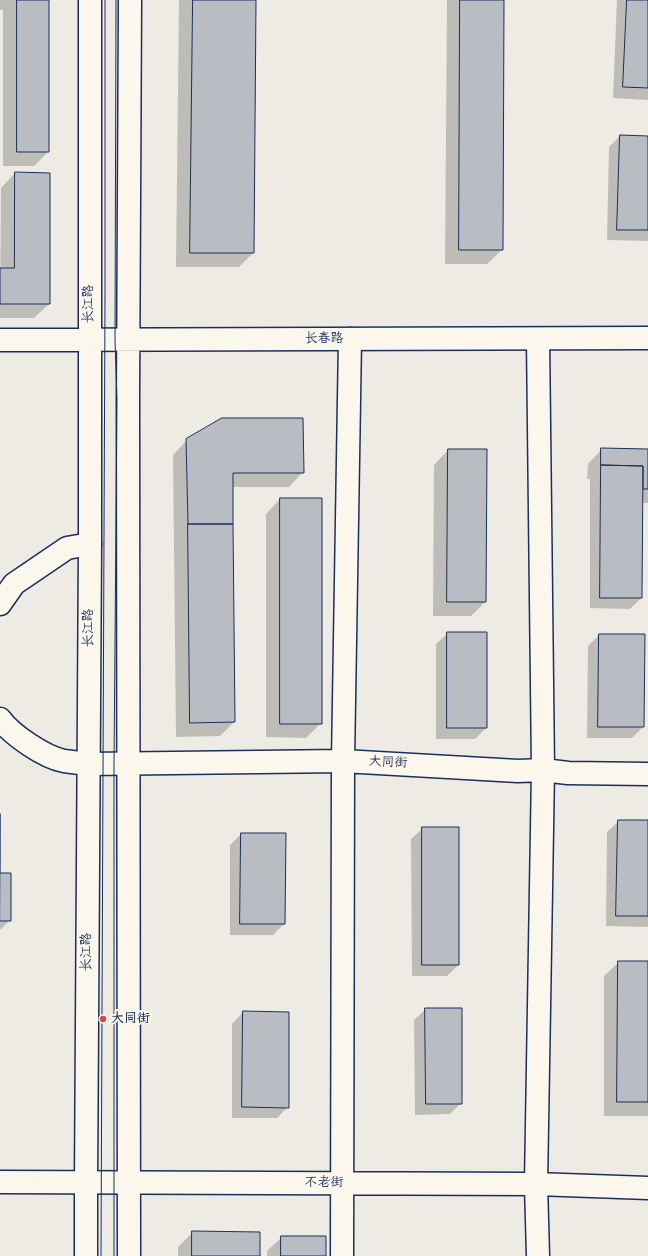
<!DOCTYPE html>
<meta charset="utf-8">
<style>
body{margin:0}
canvas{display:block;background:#eeebe4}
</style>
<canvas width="648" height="1256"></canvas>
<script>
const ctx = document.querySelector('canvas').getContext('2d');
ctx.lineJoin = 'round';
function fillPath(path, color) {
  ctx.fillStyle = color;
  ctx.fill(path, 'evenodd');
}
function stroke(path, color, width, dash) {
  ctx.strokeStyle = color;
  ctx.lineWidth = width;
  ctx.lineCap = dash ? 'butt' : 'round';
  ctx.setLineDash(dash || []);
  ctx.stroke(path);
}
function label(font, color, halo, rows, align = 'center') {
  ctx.font = font + ' "Architects Daughter","LXGW WenKai TC",sans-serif';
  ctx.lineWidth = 4;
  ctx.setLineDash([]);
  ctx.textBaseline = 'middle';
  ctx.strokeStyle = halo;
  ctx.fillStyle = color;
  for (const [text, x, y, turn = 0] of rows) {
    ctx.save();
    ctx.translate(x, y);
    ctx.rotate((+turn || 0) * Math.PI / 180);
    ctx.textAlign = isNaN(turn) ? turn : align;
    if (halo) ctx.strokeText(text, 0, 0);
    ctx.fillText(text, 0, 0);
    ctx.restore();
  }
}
fillPath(new Path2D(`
 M0,0H48V152L34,166H3V10H0Z
 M179,0H255L253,253L239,267H176Z
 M447,0H503L502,250L487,264H445Z
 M617,0H648V100L613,98Z
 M620,136L648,137V241L607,240L609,147Z
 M15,173L49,304L34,318H0L1,188Z
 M187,440L303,472L289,487H232L234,722L220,736L176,737L173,455Z
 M602,449L648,450V503H642L641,598L630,609L590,608V479H587L588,464Z
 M448,450L485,602L471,616H433L434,465Z
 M280,499L321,723L306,738L266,737V514Z
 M448,633L486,728L475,739H436V644Z
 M599,635L643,727L632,738H587L588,646Z
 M619,821H648V927L606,926L607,832Z
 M423,828L458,965L447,976H412L411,839Z
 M241,834H285L284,924L273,935H230V845Z
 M0,874L10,920L0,930Z
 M619,962H648V1116H604V976Z
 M426,1009L461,1103L450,1114L415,1115L414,1020Z
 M243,1012L288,1107L277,1118H232V1024Z
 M193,1232L259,1256H178V1247Z
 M282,1237L325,1256H267V1251Z`), '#0003');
const building = new Path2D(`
 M17,0H49V152H17Z
 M193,0H256L254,253H190Z
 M460,0H504L503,250H459Z
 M627,0H648V88L623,87Z
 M620,135L648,136V230H617Z
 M15,172L50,173V304H0V268H14Z
 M222,418H303L304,473H233V524H188L186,439Z
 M601,448L648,449V489H643V466L601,465Z
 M448,449H487L486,602H447Z
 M601,465L643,466L642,598H600Z
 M280,498H322V724H280Z
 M188,524H233L235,722L190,723Z
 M447,632H487V728H447Z
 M599,634H645L644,727H598Z
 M0,814V873H11V921H0Z
 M618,820H648V916H616Z
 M422,827H459V965H422Z
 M241,833H286L285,924H240Z
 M618,961H648V1102H617Z
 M425,1008H462V1104H426Z
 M243,1011L289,1012V1108L242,1107Z
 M192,1231L260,1232V1256H192Z
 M281,1236H326V1256H281Z`);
fillPath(building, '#b9bcc3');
stroke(building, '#1b2f5e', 1);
const minor = new Path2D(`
 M0,604L14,584L67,548L90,544
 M0,719C12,735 44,757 64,761C72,762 80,763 88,764L343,761L518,771L543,770L568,773L648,774
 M0,1182L536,1184L648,1188
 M342,1256L343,761L350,339
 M538,1256L536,1184L543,770L538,339`);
const major = new Path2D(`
 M0,340L648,338
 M86,1256V1182L90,544V0
 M129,1256L128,397L130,0`);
stroke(minor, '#1b2f5e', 25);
stroke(major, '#1b2f5e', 25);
stroke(minor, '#fbf7ec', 22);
stroke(major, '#fbf7ec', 22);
stroke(new Path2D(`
 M101,1256L105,297V0
 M114,1256V764L117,399L115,340L116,0`), '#1b2f5e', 1);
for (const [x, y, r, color] of [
 [103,1019,4,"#d1495b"]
]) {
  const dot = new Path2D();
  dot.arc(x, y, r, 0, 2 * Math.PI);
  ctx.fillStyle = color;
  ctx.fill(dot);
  stroke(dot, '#fbf7ec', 1.5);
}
label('13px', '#1b2f5e', '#fbf7ec', [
 ["长江路",89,304,-90],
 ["长春路",324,339],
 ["长江路",89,628,-90],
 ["大同街",388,763,3],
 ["长江路",87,952,-90],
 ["不老街",324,1183]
]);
label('bold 13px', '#1b2f5e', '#fbf7ec', [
 ["大同街",111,1019]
], 'left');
</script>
